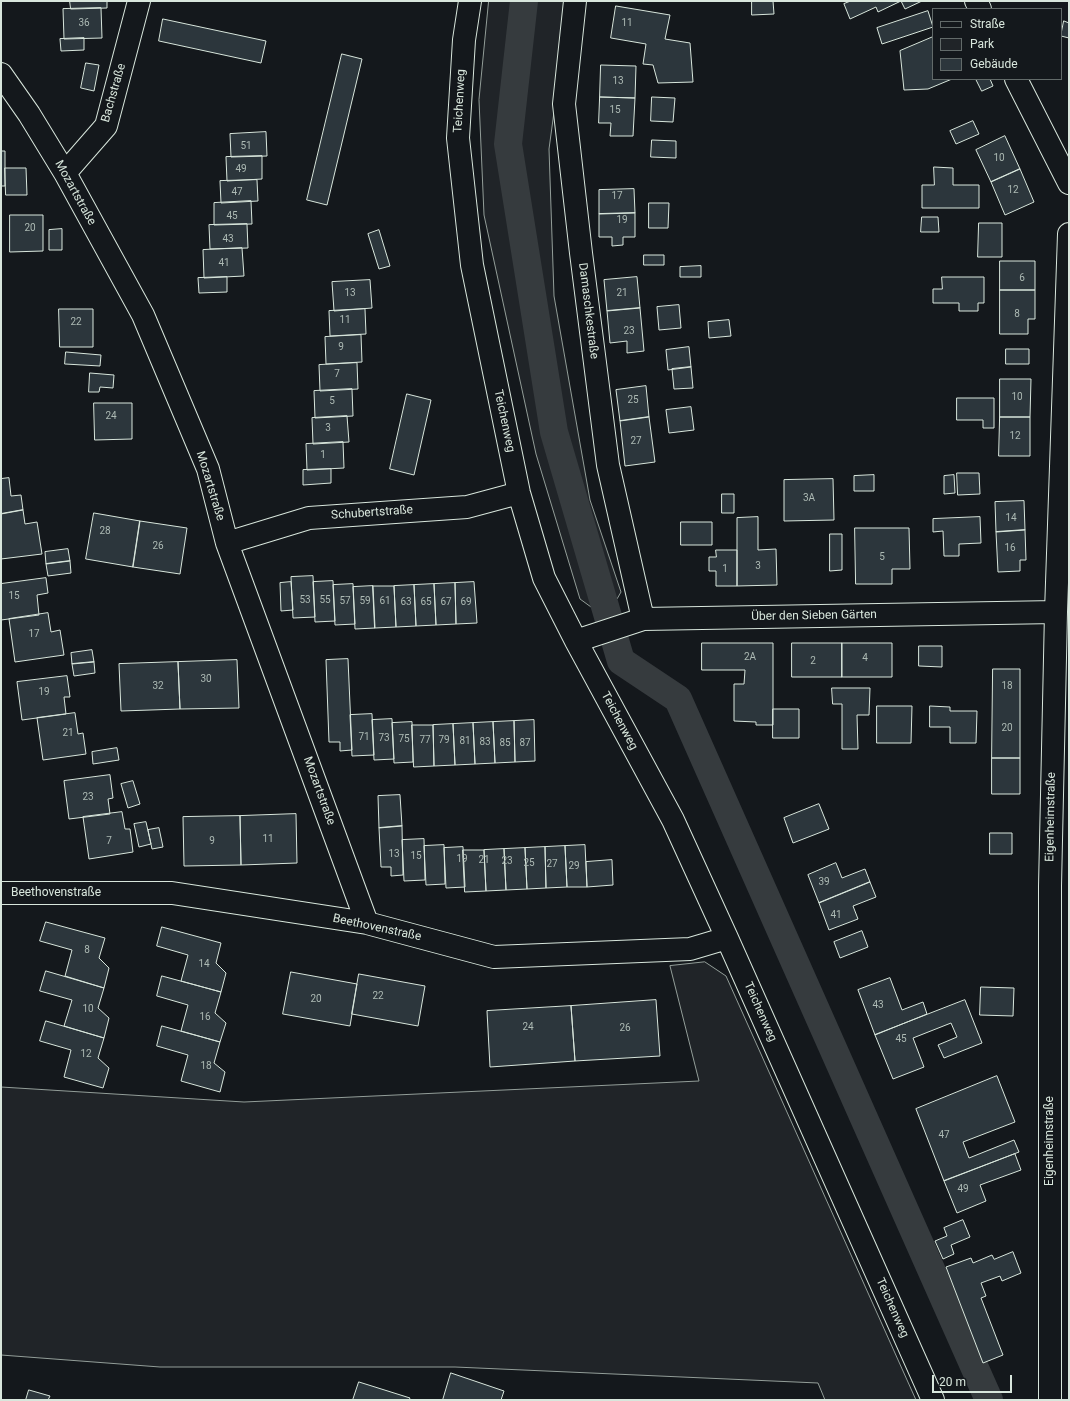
<!DOCTYPE html>
<meta charset="utf-8">
<style>
body{margin:0}
#map{position:relative;width:1070px;height:1401px;overflow:hidden;background:#14181c;font-family:Roboto,sans-serif}
canvas{display:block}
.frame{position:absolute;inset:0;border:2px solid #d8e6dc;pointer-events:none}
.legend{position:absolute;left:932px;top:8px;width:130px;height:72px;box-sizing:border-box;background:#14181c;border:1px solid #626a69;margin:0;padding:5px 7px;list-style:none;font-size:12px;color:#d8e6dc}
.legend li{display:flex;align-items:center;gap:8px;height:20px}
.legend b{width:20px;border:1px solid #626a69}
.scale{position:absolute;left:932px;top:1375px;width:80px;height:18px;box-sizing:border-box;border:2px solid #d8e6dc;border-top:0;padding-left:5px;font-size:12px;line-height:14px;white-space:nowrap;color:#d8e6dc;-webkit-text-stroke:3px #14181c;paint-order:stroke}
</style>
<div id="map">
<canvas width="1070" height="1401"></canvas>
<div class="frame"></div>
<ul class="legend">
<li><b style="height:5px;background:#14181c"></b>Straße</li>
<li><b style="height:11px;background:#202428"></b>Park</li>
<li><b style="height:11px;background:#2c363c"></b>Gebäude</li>
</ul>
<div class="scale">20 m</div>
</div>
<script>
const ctx = document.querySelector('canvas').getContext('2d');
ctx.lineJoin = 'round';
function fillPath(path, color) {
  ctx.fillStyle = color;
  ctx.fill(path, 'evenodd');
}
function stroke(path, color, width, dash) {
  ctx.strokeStyle = color;
  ctx.lineWidth = width;
  ctx.lineCap = dash ? 'butt' : 'round';
  ctx.setLineDash(dash || []);
  ctx.stroke(path);
}
function label(font, color, halo, rows, align = 'center') {
  ctx.font = font + ' Roboto,sans-serif';
  ctx.lineWidth = 3;
  ctx.setLineDash([]);
  ctx.textBaseline = 'middle';
  ctx.strokeStyle = halo;
  ctx.fillStyle = color;
  for (const [text, x, y, turn = 0] of rows) {
    ctx.save();
    ctx.translate(x, y);
    ctx.rotate((+turn || 0) * Math.PI / 180);
    ctx.textAlign = isNaN(turn) ? turn : align;
    if (halo) ctx.strokeText(text, 0, 0);
    ctx.fillText(text, 0, 0);
    ctx.restore();
  }
}
const green = new Path2D(`
 M489,1H569L549,149L554,296L590,500L621,592L617,599L591,607L580,599L536,454L484,215L479,100Z
 M705,962L726,976L916,1400H825L818,1383L455,1367H160L1,1355V1087L244,1102L699,1081L670,966Z`);
fillPath(green, '#202428');
stroke(green, '#939e99', 1);
stroke(new Path2D(`
 M524,1L508,144L554,432L621,661L678,699L989,1400`), '#363b3e', 28);
const building = new Path2D(`
 M70,1H107V8L71,9Z
 M752,1H773L774,14L752,15Z
 M851,1H922L905,9L901,1L878,12L876,7L850,19L844,4Z
 M616,6L670,15L665,39L690,43L693,82L658,83L653,65L643,64L646,44L611,38Z
 M101,8L102,38L64,39L63,9Z
 M928,11L933,27L882,44L877,28Z
 M163,19L266,41L261,63L159,41Z
 M1064,21L1069,23V38L1061,36Z
 M933,37V79H952L928,89L904,90L900,51Z
 M84,38V50L61,51L60,39Z
 M342,54L362,59L327,205L307,200Z
 M86,63L99,65L94,91L81,88Z
 M601,65L636,66L635,98L600,97Z
 M976,79H990L993,86L982,91Z
 M600,97L635,98L633,136H610L611,123H599Z
 M652,97L675,98L673,122L651,121Z
 M973,121L979,134L956,144L950,131Z
 M266,132L267,156L231,157L230,134Z
 M1005,136L1020,169L991,182L976,150Z
 M652,140L676,141V158L651,157Z
 M1,151H5V186H1Z
 M262,156V179L227,181L226,157Z
 M934,167L953,168V185H979V208H922V185H934Z
 M5,168H26L27,195H6Z
 M1020,169L1034,202L1005,215L991,182Z
 M257,180L258,201L221,203L220,181Z
 M634,189L635,213L599,214V190Z
 M251,201L252,224L214,225V203Z
 M649,203H669L668,228H649Z
 M635,213V237H623V245L612,246V237H599V214Z
 M10,215H43V251L10,252Z
 M922,217H938L939,232H921Z
 M979,223H1002V257H978Z
 M247,224L248,248L210,249L209,225Z
 M62,229V250H49V230Z
 M379,230L390,266L379,269L368,234Z
 M242,248L244,276L204,278L203,250Z
 M644,255H664V265H644Z
 M1000,261H1035V290H1000Z
 M701,266V277H680V267Z
 M227,277V292L199,293L198,278Z
 M637,277L640,308L607,311L604,280Z
 M942,277H984V303H978V311H959V303H933V289H942Z
 M370,280L372,308L334,311L332,282Z
 M1000,290H1035V319H1028V334H1000Z
 M679,305L681,328L659,330L657,307Z
 M640,308L644,351L627,353V341L610,343L607,311Z
 M59,309H93V347H60Z
 M365,309L366,334L330,336L329,311Z
 M729,320L731,336L709,338L708,322Z
 M361,335L362,362L326,364L325,337Z
 M689,347L691,367L668,370L666,350Z
 M1006,349H1029V364H1006Z
 M66,352L101,355L100,366L65,364Z
 M357,363L358,389L320,391L319,365Z
 M691,367L693,388L674,389L672,369Z
 M90,373L114,375L113,388L100,387L99,392H89Z
 M1000,379H1031L1030,417H1000Z
 M646,386L649,417L620,421L616,390Z
 M352,389L353,416L315,418L314,391Z
 M407,394L431,400L414,475L390,469Z
 M957,398H994V428H983V420H957Z
 M94,403H132V439L95,440Z
 M691,407L694,430L669,433L666,410Z
 M347,416L349,442L313,444L312,418Z
 M649,417L655,462L625,466L620,421Z
 M1000,417H1030V456H999Z
 M343,442L344,468L307,470L306,444Z
 M331,469V483L303,485V470Z
 M957,473H979L980,494L958,495Z
 M874,475V491H854V476Z
 M954,475L955,493L944,494V476Z
 M9,478L11,496L21,495L23,510L1,514V479Z
 M833,479L834,520L784,521V480Z
 M722,494H734V513H722Z
 M1024,501L1025,530L996,532L995,502Z
 M23,510L25,524L37,522L42,554L1,559V514Z
 M94,513L140,521L133,567L86,559Z
 M758,517V550L776,549L777,585L737,586V518Z
 M980,517L981,543L959,544V556H944L943,531L933,532V519Z
 M140,521L187,528L180,574L133,567Z
 M681,522H712V545H681Z
 M855,528H909L910,569H892V584H856Z
 M1025,530L1026,560H1020V571L998,572L996,532Z
 M830,534H842V570L830,571Z
 M68,549L70,561L46,564L45,552Z
 M716,550H737V586H716V571H709V557H716Z
 M70,561L71,573L48,576L46,564Z
 M313,576L315,617L293,618L291,577Z
 M46,578L48,593L37,595L39,615L1,620V584Z
 M333,581L335,621L315,622L313,582Z
 M291,582L293,610L281,611L280,583Z
 M474,582L477,623L456,624L455,583Z
 M455,583L456,624L436,625L434,584Z
 M353,584L355,624L335,625L333,585Z
 M434,584L436,625L416,626L414,585Z
 M414,585L416,626L396,627L394,586Z
 M373,586H394L396,627L375,628Z
 M373,586L375,628L355,629L353,587Z
 M48,613L51,632L60,630L64,655L15,662L9,619Z
 M702,643H773V725H756V722L734,721V684H744L745,670H702Z
 M792,643H842V677H792Z
 M842,643H892V677H842Z
 M919,646H942V667L919,666Z
 M92,650L94,662L72,664L71,653Z
 M348,659L352,750L340,751V742H329L326,660Z
 M237,660L239,708L180,709L178,662Z
 M94,662L95,673L74,676L72,664Z
 M178,662L180,709L121,711L119,664Z
 M993,669H1020V758H992Z
 M67,676L70,697H64L66,714L22,720L17,682Z
 M832,688H870L869,715H857L858,749H842V704H833Z
 M877,706H912L911,743H877Z
 M930,706L950,707V711H977L976,743H950V727H930Z
 M773,709H799V738H773Z
 M75,713L78,734L83,733L86,754L43,760L37,718Z
 M372,714L374,755L352,756L350,715Z
 M392,719L394,759L374,760L372,720Z
 M534,720L535,761L515,762L514,721Z
 M514,721L515,762L495,763L493,722Z
 M412,722L413,762L394,763L392,723Z
 M493,722L495,763L475,764L473,723Z
 M473,723L475,764L455,765L453,724Z
 M453,724L455,765L434,766L433,725Z
 M412,725H433L434,766L414,767Z
 M117,748L119,760L93,764L92,752Z
 M992,758H1020V794H992Z
 M110,775L113,798L108,799L110,814L69,819L64,781Z
 M133,781L140,804L128,808L121,784Z
 M400,795L402,826L379,828L378,796Z
 M819,804L829,829L793,843L784,818Z
 M122,812L125,829H130L133,852L89,859L83,817Z
 M296,814L297,863L241,865L240,816Z
 M240,816L241,865L184,866L183,817Z
 M146,822L151,844L139,847L134,824Z
 M402,826L403,875L391,876V867H381L379,828Z
 M159,828L163,847L152,849L148,830Z
 M990,833H1012V854H990Z
 M424,839L425,880L404,881L402,840Z
 M444,845L445,884L426,885L424,846Z
 M585,845L587,887H567L565,846Z
 M565,846L567,887L546,888L545,847Z
 M463,847L465,887L446,888L444,848Z
 M545,847L546,888L527,889L525,848Z
 M525,848L527,889L506,890L504,849Z
 M504,849L506,890L486,891L484,850Z
 M463,850H484L486,891L465,892Z
 M612,860L613,885L587,887L586,862Z
 M836,863L842,878L865,869L870,882L819,903L808,875Z
 M870,882L876,897L853,906L858,919L829,930L819,903Z
 M46,922L105,938L99,958L109,968L104,988L65,976L72,950L40,941Z
 M162,927L221,943L216,963L226,973L221,992L181,981L188,955L157,946Z
 M862,931L868,947L840,958L834,942Z
 M46,971L104,988L98,1008L109,1018L104,1038L64,1026L72,1000L40,991Z
 M291,972L357,984L350,1026L283,1014Z
 M359,974L425,986L418,1026L352,1014Z
 M162,976L221,992L215,1013L226,1023L220,1042L181,1031L188,1005L157,996Z
 M890,978L902,1010L923,1002L927,1014L875,1035L858,990Z
 M981,987L1014,988L1013,1016L980,1015Z
 M656,1000L660,1056L575,1061L571,1006Z
 M965,1000L982,1043L944,1058L938,1045L957,1037L951,1023L913,1038L924,1067L893,1079L875,1035Z
 M571,1006L575,1061L490,1067L487,1011Z
 M46,1021L104,1038L98,1058L109,1068L103,1088L64,1077L71,1050L40,1041Z
 M162,1026L220,1042L214,1063L225,1072L220,1092L181,1081L188,1055L157,1046Z
 M997,1076L1015,1122L963,1142L969,1158L1014,1140L1019,1152L944,1181L916,1109Z
 M1015,1154L1021,1170L980,1185L986,1201L957,1213L944,1181Z
 M963,1220L970,1237L951,1245L954,1254L943,1259L935,1241L947,1236L944,1228Z
 M1013,1252L1021,1273L1002,1281L1000,1276L981,1283L986,1296L981,1298L1003,1355L983,1363L946,1267L971,1258L973,1263L992,1255L994,1259Z
 M451,1373L504,1391L501,1400H443Z
 M359,1382L410,1398L409,1400H353Z
 M29,1390L50,1396L48,1400H26Z`);
fillPath(building, '#2c363c');
stroke(building, '#d8e6dc', 1);
const street = new Path2D(`
 M470,1L464,40L458,138L472,265L519,493L544,578L576,641L673,820L727,938L933,1400
 M575,1L564,104L581,253L608,465L643,619
 M976,1L980,9
 M1,74L29,114L65,173L143,315L208,469L227,543L367,923
 M1016,79L1069,183
 M65,173L106,126L139,1
 M227,543L309,518L467,507L519,493
 M576,641L643,619L1056,612
 M1,893H172L367,923L494,957L690,949L727,938
 M1050,1400V886L1056,612L1069,234`);
stroke(street, '#d8e6dc', 24);
stroke(street, '#14181c', 22);
label('10px', '#adbab4', null, [
 ["36",84,23],
 ["11",627,23],
 ["13",618,81],
 ["15",615,110],
 ["51",246,146],
 ["10",999,158],
 ["49",241,169],
 ["12",1013,190],
 ["47",237,192],
 ["17",617,196],
 ["45",232,216],
 ["19",622,220],
 ["20",30,228],
 ["43",228,239],
 ["41",224,263],
 ["6",1022,278],
 ["13",350,293],
 ["21",622,293],
 ["8",1017,314],
 ["11",345,320],
 ["22",76,322],
 ["23",629,331],
 ["9",341,347],
 ["7",337,374],
 ["10",1017,397],
 ["25",633,400],
 ["5",332,401],
 ["24",111,416],
 ["3",328,428],
 ["12",1015,436],
 ["27",636,441],
 ["1",323,455],
 ["3A",809,498],
 ["14",1011,518],
 ["28",105,531],
 ["26",158,546],
 ["16",1010,548],
 ["5",882,557],
 ["3",758,566],
 ["1",725,569],
 ["15",14,596],
 ["53",305,600],
 ["55",325,600],
 ["57",345,601],
 ["59",365,601],
 ["61",385,601],
 ["63",406,602],
 ["65",426,602],
 ["67",446,602],
 ["69",466,602],
 ["17",34,634],
 ["2A",750,657],
 ["4",865,658],
 ["2",813,661],
 ["30",206,679],
 ["32",158,686],
 ["18",1007,686],
 ["19",44,692],
 ["20",1007,728],
 ["21",68,733],
 ["71",364,737],
 ["73",384,738],
 ["75",404,739],
 ["77",425,740],
 ["79",444,740],
 ["81",465,741],
 ["83",485,742],
 ["85",505,743],
 ["87",525,743],
 ["23",88,797],
 ["11",268,839],
 ["7",109,841],
 ["9",212,841],
 ["13",394,854],
 ["15",416,856],
 ["19",462,859],
 ["21",484,860],
 ["23",507,861],
 ["25",529,863],
 ["27",552,864],
 ["29",574,866],
 ["39",824,882],
 ["41",836,915],
 ["8",87,950],
 ["14",204,964],
 ["22",378,996],
 ["20",316,999],
 ["43",878,1005],
 ["10",88,1009],
 ["16",205,1017],
 ["24",528,1027],
 ["26",625,1028],
 ["45",901,1039],
 ["12",86,1054],
 ["18",206,1066],
 ["47",944,1135],
 ["49",963,1189]
]);
label('12px', '#d8e6dc', '#14181c', [
 ["Bachstraße",114,93,-74],
 ["Teichenweg",460,101,-87],
 ["Mozartstraße",75,193,61],
 ["Damaschkestraße",588,311,83],
 ["Teichenweg",504,421,78],
 ["Mozartstraße",210,486,73],
 ["Schubertstraße",372,513,-4],
 ["Über den Sieben Gärten",814,616,-1],
 ["Teichenweg",619,721,62],
 ["Mozartstraße",319,791,70],
 ["Eigenheimstraße",1051,817,-89],
 ["Beethovenstraße",56,893],
 ["Beethovenstraße",377,928,12],
 ["Teichenweg",760,1012,66],
 ["Eigenheimstraße",1050,1141,-90],
 ["Teichenweg",892,1308,66]
]);
</script>
